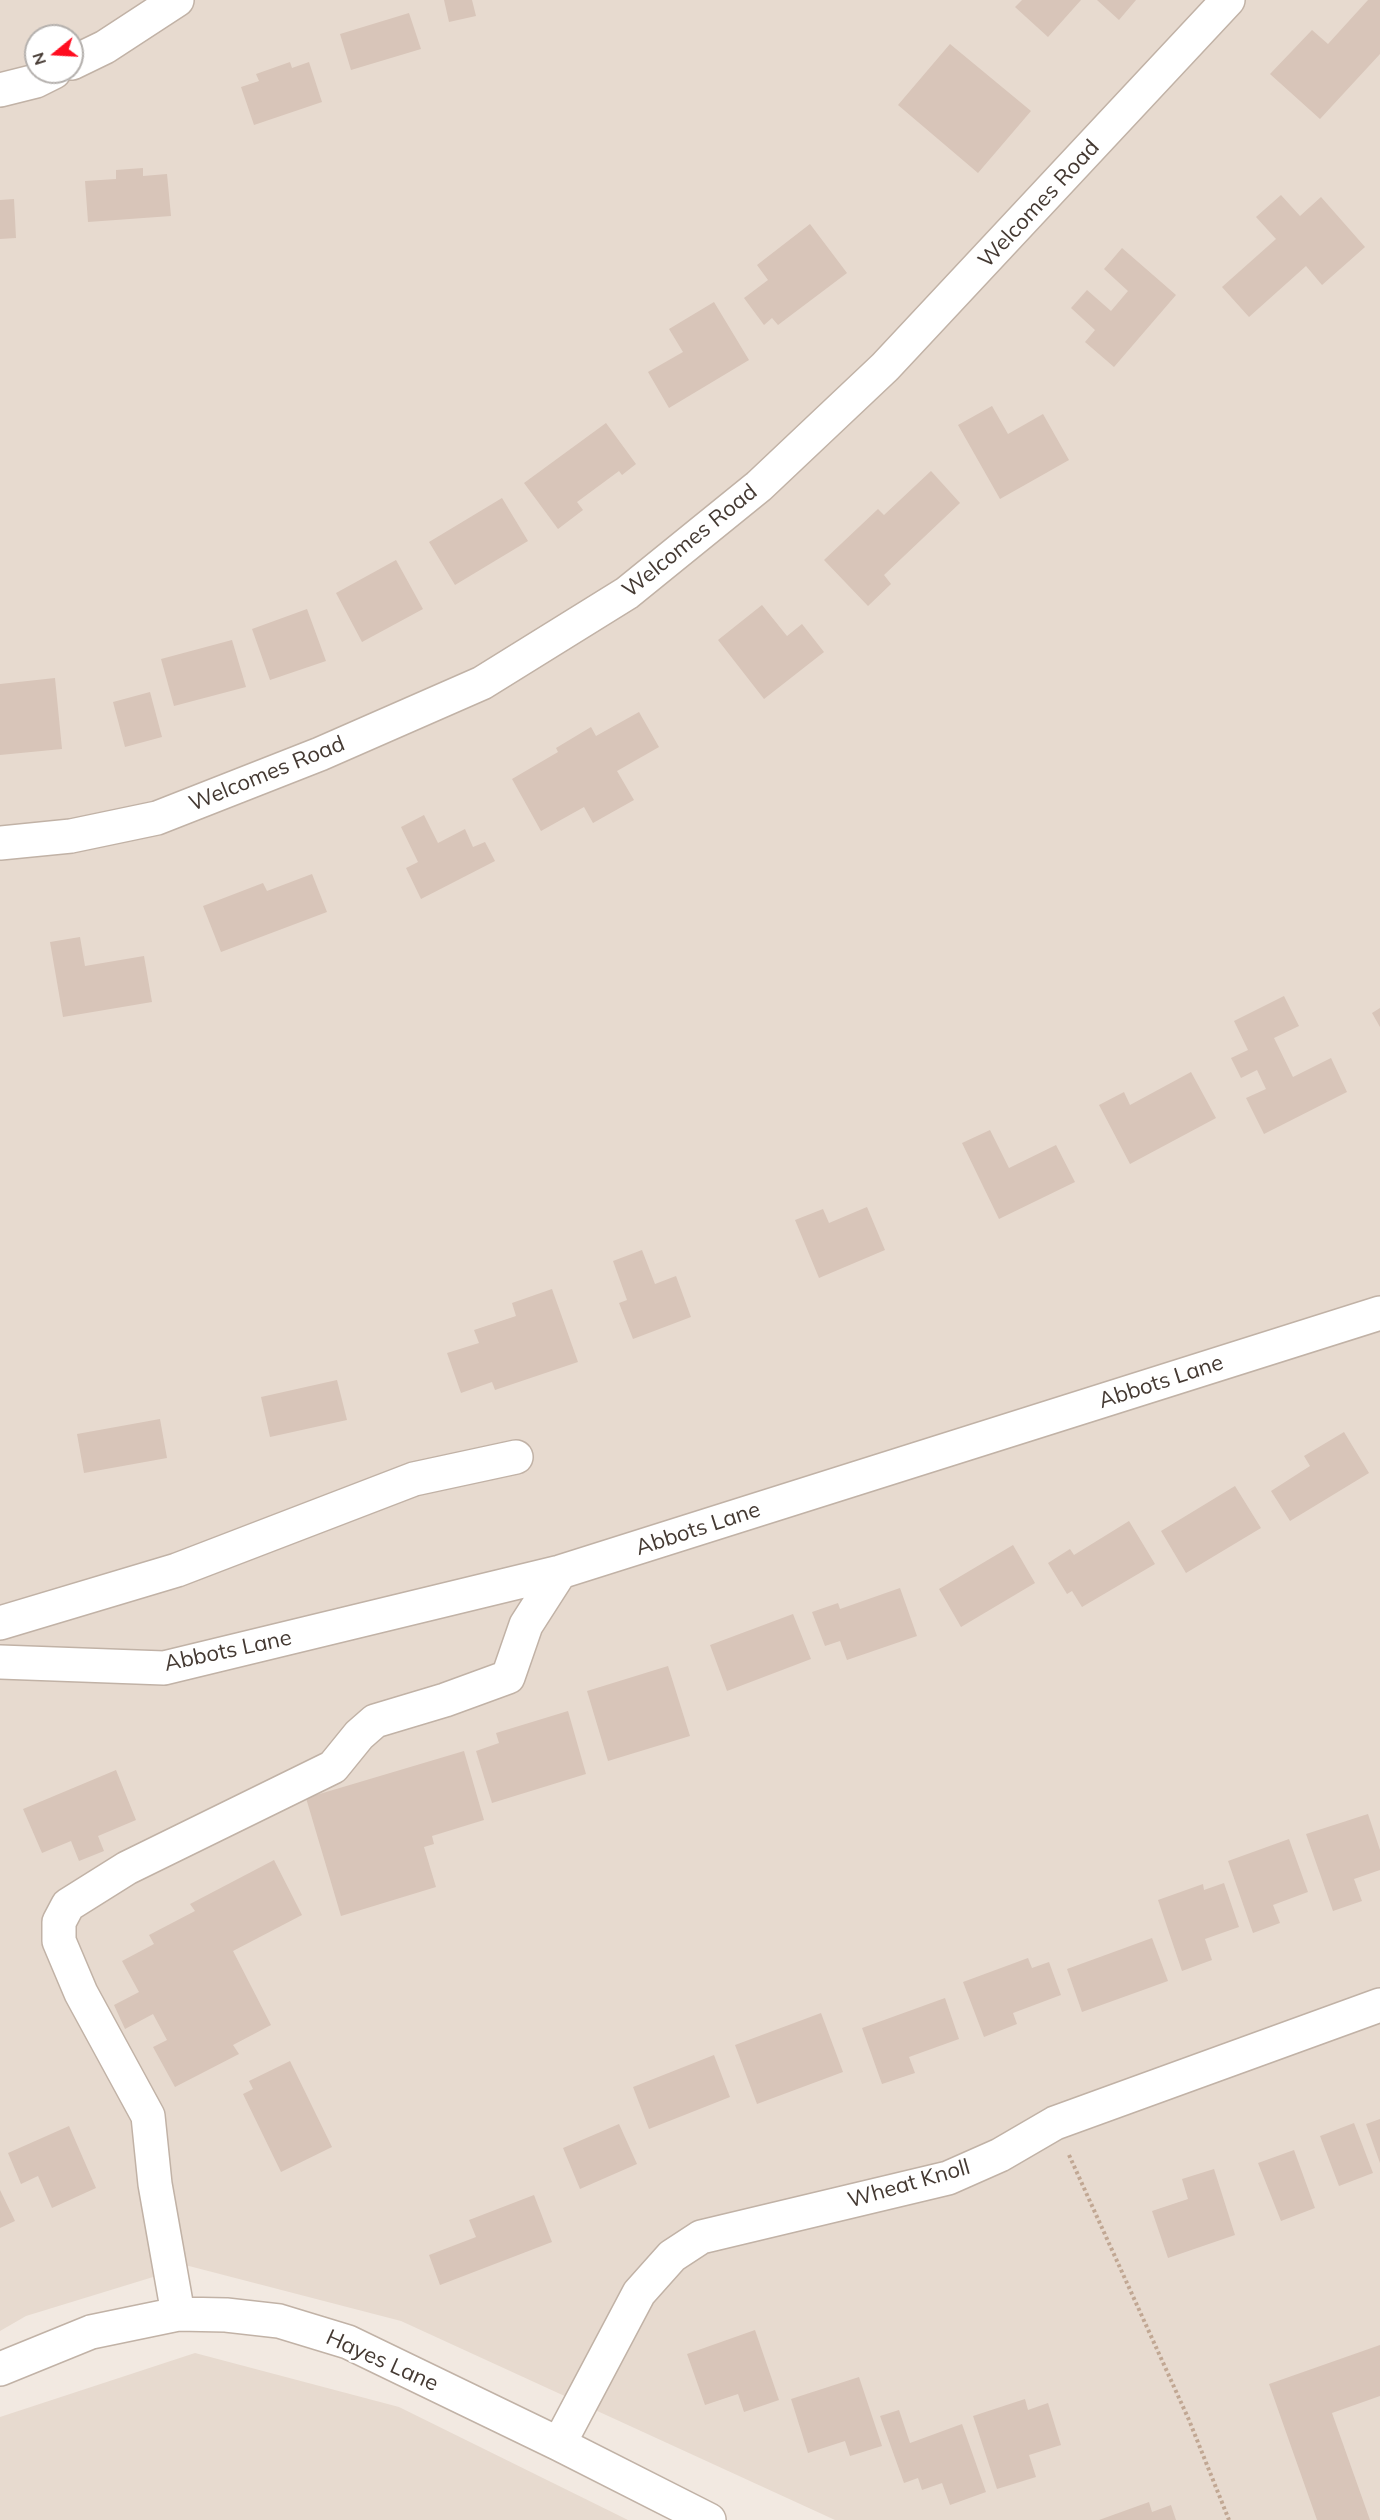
<!DOCTYPE html>
<style>
body{margin:0}
#map{position:relative;width:1380px;height:2520px;overflow:hidden;background:#f2e9e1;font-family:Mulish,sans-serif}
canvas{display:block}
.north{position:absolute;left:24px;top:24px;width:60px;height:60px;box-sizing:border-box;background:#fff;border:2px solid #b4b0ad;border-radius:50%;rotate:252deg;font-size:16px;font-weight:700;line-height:24px;text-align:center;color:#443932}
.north::after{content:'';display:block;margin:auto;width:21px;height:27px;background:#ff0c1f;clip-path:polygon(50% 0,100% 100%,50% 72%,0 100%)}
</style>
<div id="map">
<canvas width="1380" height="2520"></canvas>
<div class="north">N</div>
</div>
<script>
const ctx = document.querySelector('canvas').getContext('2d');
ctx.lineJoin = 'round';
function fillPath(path, color) {
  ctx.fillStyle = color;
  ctx.fill(path, 'evenodd');
}
function stroke(path, color, width, dash) {
  ctx.strokeStyle = color;
  ctx.lineWidth = width;
  ctx.lineCap = dash ? 'butt' : 'round';
  ctx.setLineDash(dash || []);
  ctx.stroke(path);
}
function label(font, color, halo, rows, align = 'center') {
  ctx.font = font + ' Mulish,sans-serif';
  ctx.lineWidth = 5;
  ctx.setLineDash([]);
  ctx.textBaseline = 'middle';
  ctx.strokeStyle = halo;
  ctx.fillStyle = color;
  for (const [text, x, y, turn = 0] of rows) {
    ctx.save();
    ctx.translate(x, y);
    ctx.rotate((+turn || 0) * Math.PI / 180);
    ctx.textAlign = isNaN(turn) ? turn : align;
    if (halo) ctx.strokeText(text, 0, 0);
    ctx.fillText(text, 0, 0);
    ctx.restore();
  }
}
fillPath(new Path2D(`
 M0,0H1380V2520H835L401,2321L189,2266L26,2316L0,2331ZM36,36H72V72H36Z
 M195,2353L399,2407L628,2520H0V2417Z`), '#e7dacf');
fillPath(new Path2D(`
 M444,0H472L476,16L449,22Z
 M1022,0H1081L1048,37L1015,7Z
 M1097,0H1136L1119,20Z
 M1368,0H1380V54L1320,119L1270,74L1312,30L1328,44Z
 M409,13L421,49L351,70L340,34Z
 M950,44L1031,111L978,173L898,105Z
 M290,62L292,68L309,62L322,102L254,125L241,87L259,81L256,74Z
 M143,168V176L167,174L171,216L88,222L85,181L116,179V170Z
 M1281,195L1300,216L1321,197L1365,247L1322,285L1306,266L1249,317L1222,287L1276,239L1256,217Z
 M14,199L16,238L0,239V200Z
 M810,224L847,273L778,325L772,318L764,325L744,298L768,280L757,265Z
 M1122,248L1176,295L1114,367L1085,342L1095,330L1071,308L1087,290L1111,311L1128,291L1104,269Z
 M714,302L749,360L669,408L648,372L683,352L669,329Z
 M992,406L1008,434L1043,414L1069,460L1000,499L958,425Z
 M606,423L636,464L622,475L619,471L577,502L583,510L558,529L524,483Z
 M931,471L960,503L884,575L891,584L868,606L824,560L878,509L884,515Z
 M502,498L528,541L455,585L429,542Z
 M396,560L423,609L362,642L336,593Z
 M762,605L787,636L802,624L824,652L764,699L718,640Z
 M307,609L326,661L270,680L252,629Z
 M232,640L246,687L174,706L161,659Z
 M55,678L62,749L0,755V684Z
 M150,692L162,737L125,747L113,702Z
 M639,712L659,747L617,771L634,800L593,823L584,807L541,831L512,779L558,752L556,748L591,727L596,736Z
 M424,815L438,843L465,829L473,847L485,842L495,861L421,899L406,868L418,862L401,827Z
 M312,874L327,912L221,952L203,906L263,883L267,891Z
 M80,937L85,966L144,956L152,1002L63,1017L50,942Z
 M1284,996L1299,1026L1274,1038L1293,1077L1331,1058L1347,1092L1264,1134L1246,1098L1266,1089L1257,1070L1241,1078L1231,1058L1248,1050L1234,1021Z
 M1380,1008V1027L1372,1013Z
 M1191,1072L1216,1118L1130,1164L1099,1105L1124,1092L1130,1105Z
 M990,1130L1009,1168L1056,1145L1075,1182L999,1219L962,1143Z
 M867,1207L885,1250L819,1278L795,1220L823,1209L829,1223Z
 M642,1250L655,1284L676,1276L691,1317L633,1339L619,1303L627,1300L613,1261Z
 M552,1289L578,1362L495,1390L492,1382L461,1393L447,1353L479,1343L474,1330L516,1316L512,1303Z
 M337,1380L347,1420L270,1437L261,1397Z
 M160,1419L167,1458L84,1473L77,1434Z
 M1344,1432L1369,1473L1290,1521L1271,1491L1310,1466L1304,1456Z
 M1235,1486L1261,1528L1186,1573L1161,1531Z
 M1129,1521L1155,1564L1082,1607L1072,1591L1067,1594L1048,1563L1070,1549L1074,1555Z
 M1013,1545L1035,1583L961,1627L939,1589Z
 M900,1588L917,1636L847,1660L840,1641L825,1646L812,1612L838,1603L840,1609Z
 M793,1614L811,1659L727,1691L710,1645Z
 M668,1666L690,1736L608,1761L587,1691Z
 M568,1711L586,1774L492,1803L476,1751L499,1743L496,1733Z
 M464,1751L484,1820L432,1836L434,1844L424,1847L436,1887L341,1916L306,1798Z
 M116,1770L136,1820L98,1836L104,1851L79,1861L71,1841L42,1853L23,1809Z
 M1368,1814L1380,1850V1870L1354,1879L1362,1901L1333,1911L1306,1834Z
 M1289,1839L1308,1892L1273,1905L1280,1923L1253,1933L1228,1861Z
 M274,1860L302,1915L233,1951L271,2025L233,2045L239,2054L175,2087L153,2047L167,2040L153,2014L125,2029L114,2005L139,1992L122,1961L154,1944L149,1935L195,1911L190,1904Z
 M1224,1883L1239,1927L1205,1939L1212,1960L1182,1971L1158,1900L1203,1884L1204,1890Z
 M1152,1938L1168,1981L1082,2012L1067,1969Z
 M1028,1958L1032,1968L1049,1962L1061,1995L1013,2013L1017,2024L984,2037L963,1982Z
 M945,1998L959,2039L909,2057L915,2073L882,2084L862,2028Z
 M821,2013L843,2072L757,2104L735,2045Z
 M714,2055L730,2097L649,2129L633,2087Z
 M290,2061L332,2147L281,2172L243,2094L253,2089L249,2081Z
 M1380,2119V2163L1366,2124Z
 M1354,2123L1373,2173L1339,2186L1320,2136Z
 M619,2124L637,2164L580,2189L563,2148Z
 M69,2126L96,2188L52,2208L38,2176L21,2184L8,2153Z
 M1294,2150L1315,2208L1281,2221L1258,2163Z
 M1214,2169L1235,2235L1168,2258L1152,2211L1188,2199L1182,2179Z
 M0,2190L15,2221L0,2228Z
 M534,2195L552,2242L440,2285L429,2255L476,2237L469,2220Z
 M755,2330L779,2400L744,2412L738,2394L705,2405L687,2354Z
 M1380,2345V2396L1332,2413L1370,2520H1317L1269,2384Z
 M859,2377L882,2446L850,2456L845,2441L808,2453L791,2399Z
 M1025,2399L1028,2410L1048,2403L1061,2445L1029,2455L1036,2477L997,2489L973,2416Z
 M899,2410L910,2443L962,2424L986,2492L950,2505L942,2483L922,2490L918,2478L904,2483L880,2416Z
 M1149,2502L1152,2512L1171,2505L1176,2520H1099Z`), '#d8c5b9');
const minor = new Path2D(`
 M72,63L105,47L177,0
 M0,90L36,81L54,72
 M0,843L71,836L157,818L320,754L482,683L627,593L759,486L885,367L1228,0
 M0,1623L177,1570L414,1479L516,1457
 M0,1662L164,1668L560,1572L1380,1313
 M178,2314L155,2184L148,2116L81,1993L59,1941V1922L68,1905L127,1868L333,1767L359,1735L375,1721L445,1700L508,1677L526,1625L560,1572
 M0,2369L91,2332L178,2314L226,2315L279,2321L348,2342L559,2444L709,2520
 M559,2444L639,2293L672,2256L701,2237L948,2178L1000,2155L1055,2123L1380,2005`);
stroke(minor, '#c1b2a6', 36);
stroke(new Path2D(`
 M1069,2155L1189,2420L1229,2520`), '#c1a793', 4, [3, 3]);
stroke(minor, '#fff', 33);
label('22px', '#443932', '#fff', [
 ["Welcomes Road",1039,204,-47],
 ["Welcomes Road",690,541,-39],
 ["Welcomes Road",267,774,-22],
 ["Abbots Lane",1161,1382,-18],
 ["Abbots Lane",698,1529,-18],
 ["Abbots Lane",228,1651,-12],
 ["Wheat Knoll",909,2184,-16],
 ["Hayes Lane",382,2361,24]
]);
</script>
